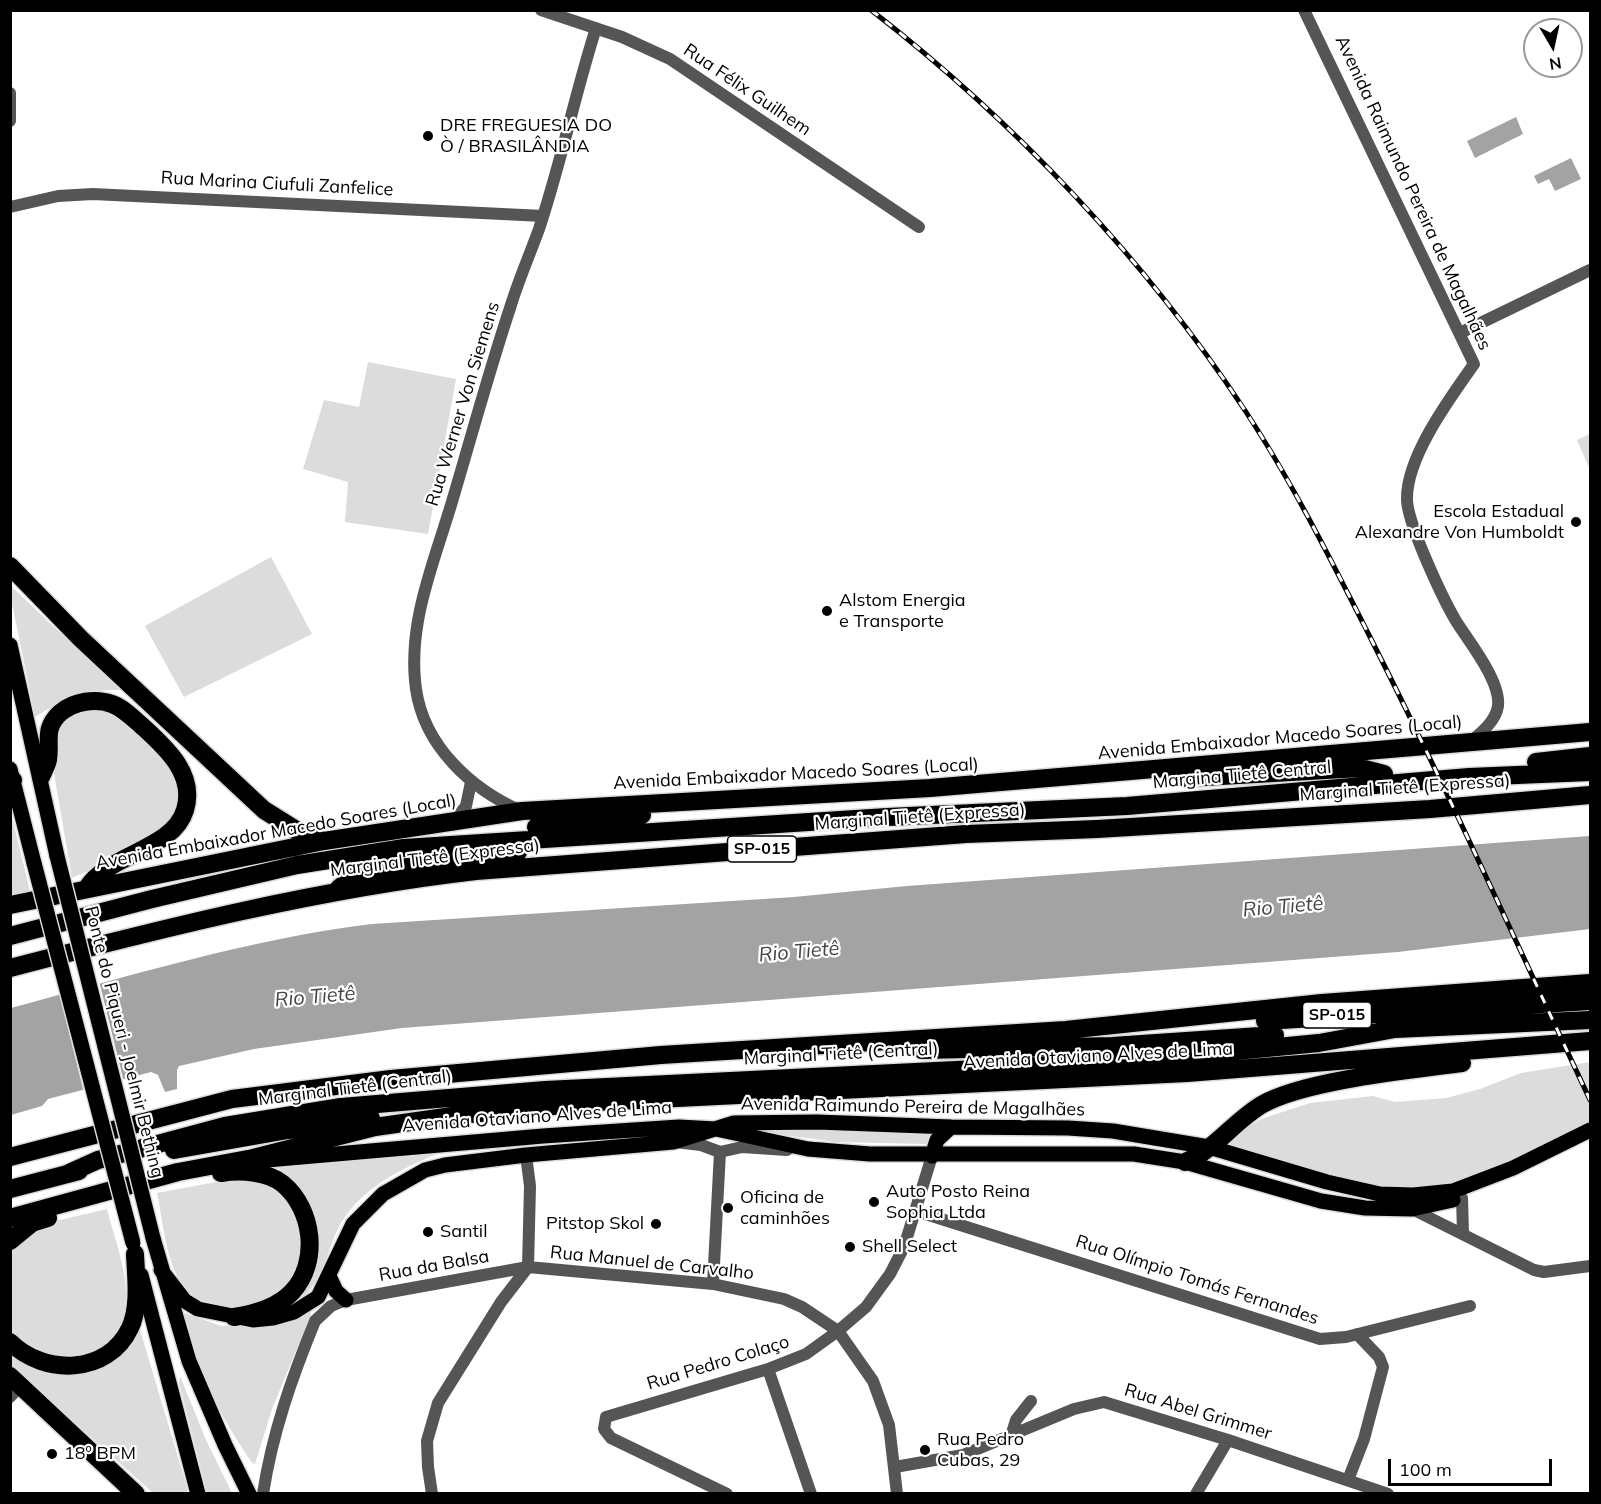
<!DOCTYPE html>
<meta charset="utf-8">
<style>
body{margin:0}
#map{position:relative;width:1601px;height:1504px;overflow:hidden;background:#fff;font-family:Mulish,sans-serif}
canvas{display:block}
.frame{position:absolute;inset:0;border:12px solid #000;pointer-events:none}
.north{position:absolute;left:1523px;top:18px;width:60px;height:60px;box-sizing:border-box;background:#fff;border:2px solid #999;border-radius:50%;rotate:171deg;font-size:16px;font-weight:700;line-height:24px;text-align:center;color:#000}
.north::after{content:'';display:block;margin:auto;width:21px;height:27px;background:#000;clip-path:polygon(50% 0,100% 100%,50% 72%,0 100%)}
.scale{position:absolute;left:1388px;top:1459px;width:164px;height:27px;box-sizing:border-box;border:3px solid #000;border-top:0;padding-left:8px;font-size:18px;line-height:21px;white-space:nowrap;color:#000;-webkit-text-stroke:4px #fff;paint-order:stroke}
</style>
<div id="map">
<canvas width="1601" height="1504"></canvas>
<div class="frame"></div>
<div class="north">N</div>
<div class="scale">100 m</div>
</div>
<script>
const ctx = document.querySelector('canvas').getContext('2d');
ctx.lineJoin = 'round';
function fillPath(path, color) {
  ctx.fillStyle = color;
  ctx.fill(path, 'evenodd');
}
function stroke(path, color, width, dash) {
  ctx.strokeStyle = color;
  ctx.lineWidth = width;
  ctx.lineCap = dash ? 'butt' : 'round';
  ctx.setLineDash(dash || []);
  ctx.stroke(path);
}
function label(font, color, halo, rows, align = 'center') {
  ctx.font = font + ' Mulish,sans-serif';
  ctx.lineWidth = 4.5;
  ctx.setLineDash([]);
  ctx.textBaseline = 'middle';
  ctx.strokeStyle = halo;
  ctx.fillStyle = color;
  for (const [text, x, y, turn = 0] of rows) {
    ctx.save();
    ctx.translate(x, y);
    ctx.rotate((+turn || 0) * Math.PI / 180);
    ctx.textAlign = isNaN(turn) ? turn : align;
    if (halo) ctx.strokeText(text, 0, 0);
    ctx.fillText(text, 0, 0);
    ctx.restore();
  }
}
fillPath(new Path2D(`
 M368,362L456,379L428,534L345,522L348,482L303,469L324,400L359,407Z
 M1590,434V470L1577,440Z
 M271,557L312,634L184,697L145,626Z
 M10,585L120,690C86,689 63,699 35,717L11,598Z
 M90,707L109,709L175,764L183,785L179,817L152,842L72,878L51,756C56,728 63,716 90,707Z
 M10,809L30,891L11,898H10Z
 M1590,1062V1121C1549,1141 1506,1168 1462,1182C1385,1206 1303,1166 1230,1144V1138L1261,1119L1310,1103L1373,1096L1395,1102L1446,1098L1480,1089L1521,1073Z
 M753,1127L931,1134L930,1141L926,1144L836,1142L753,1131Z
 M437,1151V1154C398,1170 355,1191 336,1233C326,1256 322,1281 302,1298L317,1263L318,1236L311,1212L280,1175L279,1165Z
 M227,1180C237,1180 250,1179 259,1183C334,1212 304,1316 225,1308C205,1306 190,1299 180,1281C165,1256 163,1221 157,1193Z
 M107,1209C115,1241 130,1276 125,1309C117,1364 40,1375 11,1331L10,1251L47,1223Z
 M310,1311L311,1315L272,1409L255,1464L252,1463C221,1417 194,1367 182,1312L221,1326L285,1320Z
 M140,1330L187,1487V1493H153L11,1365L10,1351C37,1384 89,1378 120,1354C128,1348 133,1334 140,1330Z
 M180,1376L206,1440L232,1493H207L179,1383Z`), '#dcdcdc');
fillPath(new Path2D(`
 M1516,117L1523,134L1475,158L1467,141Z
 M1571,158L1581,179L1555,191L1549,179L1538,184L1534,176Z
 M1590,836V929L1398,952L402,1028L254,1049L179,1066L177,1070V1089L165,1092L158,1075L151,1072L48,1099L42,1106L11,1115V1008C130,976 249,939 372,924L794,897L907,886Z`), '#a3a3a3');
fillPath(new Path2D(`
 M99,981L124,1082L84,1093L59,992Z`), '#fff');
const major = new Path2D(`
 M10,645L57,856
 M10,769L34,863
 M932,1156L937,1140L951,1127
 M267,1160L543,1136L679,1127L716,1129L808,1149L870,1154H1134L1185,1162L1321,1201L1365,1208L1412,1209L1453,1200
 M153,1238L189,1361L225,1445L249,1494
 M161,1270L185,1301L198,1309L253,1320L273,1318L294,1312L318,1297L353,1224L383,1194L425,1170L445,1165L526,1155L673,1142L734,1123L817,1122L951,1127L1068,1128L1113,1131L1209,1147L1327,1182L1380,1194L1413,1195L1453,1191L1513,1168L1590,1130
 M141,1275L198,1494
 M329,1276L336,1291L346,1300`);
const highway = new Path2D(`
 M10,566L81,639L264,810L296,830L324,841
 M1536,762L1590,756
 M41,777C43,772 47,765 48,760C51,741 43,729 60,713C74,701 96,698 112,704C123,708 133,718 142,726C165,747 196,774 185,810C173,850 108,854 87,888
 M1186,778L1361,768L1384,774
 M10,779L13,780
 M536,827L642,815
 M339,888L357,874L518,852
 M10,905L324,841L522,811L930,788L1590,732
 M10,936L152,899L297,865L404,848L887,817L1127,806L1469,777L1590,772
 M10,968C164,928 318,889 476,871L966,834L1097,829L1430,809L1590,795
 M1265,1021L1590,1001
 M922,1050L1112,1046L1275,1035
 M174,1150L288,1130L371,1118
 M10,1157L232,1099L391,1079L661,1055L1066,1030L1322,1003L1590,983
 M1185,1162C1215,1150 1235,1120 1263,1104C1307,1080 1410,1070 1462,1063
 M69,1173L98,1160L225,1126L341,1107L545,1090L1121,1062L1319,1043L1395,1029L1590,1020
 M221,1173C240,1170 267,1171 283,1184C313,1209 320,1262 292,1292C278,1307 254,1314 234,1317
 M10,1189L79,1171
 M10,1218L178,1172L253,1158L375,1127L459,1115L596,1102L1187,1073L1590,1041
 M10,1241L32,1223L48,1218
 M10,1342C44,1376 108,1375 130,1328C140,1307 136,1277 135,1254
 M10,1376L136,1494`);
stroke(major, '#dbdbdb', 18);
stroke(highway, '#dbdbdb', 21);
stroke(new Path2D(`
 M541,10L622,37L670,59L919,227
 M1304,10L1474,364C1450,398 1407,456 1407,498C1406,521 1443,599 1456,621C1469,642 1501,681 1498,706C1496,721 1481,733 1470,742
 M10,93V121
 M10,207L58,196L93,194L543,216
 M1460,333L1590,270
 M521,811C471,789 424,746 416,689C407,625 433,565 451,505C471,438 489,371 511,305C519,279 530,254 539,229C561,163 575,94 596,28
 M455,820L466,806L471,782
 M675,1142L701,1145L720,1152
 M720,1152L742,1147L787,1150
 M1462,1198L1463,1233
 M1412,1209L1534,1270L1544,1272L1590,1266
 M916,1211L1320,1339L1346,1337L1470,1306
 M713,1284L720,1152
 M768,1369L811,1494
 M10,1397L20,1386
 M1011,1436L1016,1420L1031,1401
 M895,1467L963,1455L1074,1409L1104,1402L1228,1440L1388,1494
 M1348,1480L1364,1439L1383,1367L1379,1357L1357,1334
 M263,1494C272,1434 292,1377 315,1321L331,1306L346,1300L528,1267L713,1284L784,1299L802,1307L838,1331L873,1381L889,1425L897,1494
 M432,1494L428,1467L427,1441L438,1403L501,1302L528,1267L530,1186L526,1155
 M727,1494L611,1438L604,1429L606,1417L768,1369L806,1354L838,1331L866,1307L890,1274L904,1247L932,1156
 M1196,1494L1228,1440`), '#555', 12);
stroke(major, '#000', 15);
stroke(highway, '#000', 18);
const rail = new Path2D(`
 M871,10C1014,121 1146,260 1246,412C1292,482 1330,558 1368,633C1446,787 1517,944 1590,1100`);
stroke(rail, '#000', 5);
stroke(rail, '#fff', 3, [9]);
const majorBridge = new Path2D(`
 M57,856L153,1238
 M34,863L133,1243`);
stroke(majorBridge, '#dbdbdb', 18, []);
stroke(majorBridge, '#000', 15);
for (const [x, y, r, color] of [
 [428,136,6,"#000"],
 [1576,522,6,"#000"],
 [827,611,6,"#000"],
 [874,1202,6,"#000"],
 [728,1208,6,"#000"],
 [656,1224,6,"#000"],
 [428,1232,6,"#000"],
 [850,1247,6,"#000"],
 [925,1450,6,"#000"],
 [52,1454,6,"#000"]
]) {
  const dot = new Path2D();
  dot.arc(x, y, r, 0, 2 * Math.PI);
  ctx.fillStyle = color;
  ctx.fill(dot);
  stroke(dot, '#fff', 2);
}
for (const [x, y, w] of [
 [762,849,69],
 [1337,1015,69]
]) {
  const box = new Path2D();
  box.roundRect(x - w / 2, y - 13, w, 26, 4.5);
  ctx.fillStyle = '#fff';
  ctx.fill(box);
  stroke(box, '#000', 1.5);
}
label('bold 16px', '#000', null, [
 ["SP-015",762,849],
 ["SP-015",1337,1015]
]);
label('18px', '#000', '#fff', [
 ["Rua Félix Guilhem",747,90,34],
 ["Rua Marina Ciufuli Zanfelice",277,184,3],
 ["Avenida Raimundo Pereira de Magalhães",1413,193,65],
 ["Rua Werner Von Siemens",463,404,-73],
 ["Avenida Embaixador Macedo Soares (Local)",1280,738,-5],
 ["Avenida Embaixador Macedo Soares (Local)",796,774,-3],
 ["Margina Tietê Central",1242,775,-5],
 ["Marginal Tietê (Expressa)",1405,788,-4],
 ["Marginal Tietê (Expressa)",920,817,-4],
 ["Avenida Embaixador Macedo Soares (Local)",276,832,-10],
 ["Marginal Tietê (Expressa)",435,858,-7],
 ["Ponte do Piqueri - Joelmir Bething",124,1042,76],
 ["Marginal Tietê (Central)",841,1054,-3],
 ["Avenida Otaviano Alves de Lima",1098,1056,-3],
 ["Marginal Tietê (Central)",355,1088,-7],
 ["Avenida Raimundo Pereira de Magalhães",913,1107,1],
 ["Avenida Otaviano Alves de Lima",537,1117,-4],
 ["Rua Manuel de Carvalho",652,1263,6],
 ["Rua da Balsa",434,1266,-10],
 ["Rua Olímpio Tomás Fernandes",1197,1280,18],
 ["Rua Pedro Colaço",718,1363,-17],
 ["Rua Abel Grimmer",1198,1412,17]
]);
label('18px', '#000', '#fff', [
 ["DRE FREGUESIA DO",440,126],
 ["Ò / BRASILÂNDIA",440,147],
 ["Escola Estadual",1564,512,"right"],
 ["Alexandre Von Humboldt",1564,533,"right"],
 ["Alstom Energia",839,601],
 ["e Transporte",839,622],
 ["Auto Posto Reina",886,1192],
 ["Sophia Ltda",886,1213],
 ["Oficina de",740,1198],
 ["caminhões",740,1219],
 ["Pitstop Skol",644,1224,"right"],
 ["Santil",440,1232],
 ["Shell Select",862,1247],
 ["Rua Pedro",937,1440],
 ["Cubas, 29",937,1461],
 ["18º BPM",64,1454]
], 'left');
label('italic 20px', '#444', '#fff', [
 ["Rio Tietê",1283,907,-5],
 ["Rio Tietê",799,952,-5],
 ["Rio Tietê",315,997,-5]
]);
</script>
